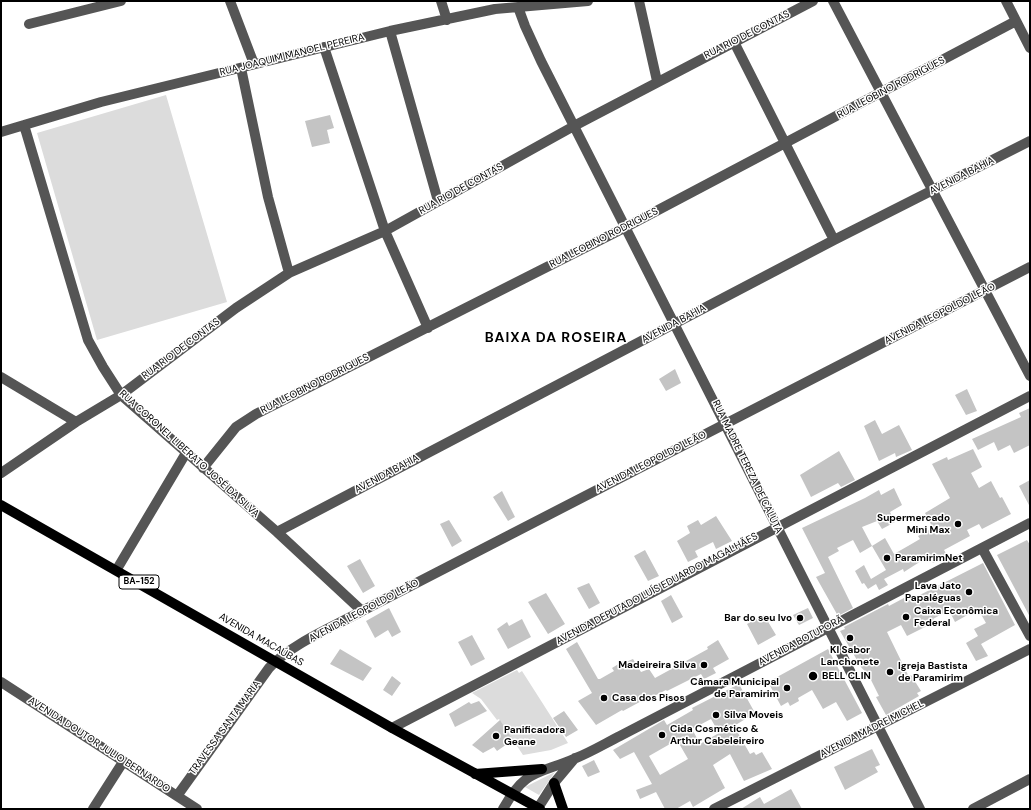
<!DOCTYPE html>
<meta charset="utf-8">
<style>
body{margin:0}
#map{position:relative;width:1031px;height:810px;overflow:hidden;background:#fff;font-family:"DM Sans",sans-serif}
canvas{display:block}
.frame{position:absolute;inset:0;border:2px solid #000;pointer-events:none}
</style>
<div id="map">
<canvas width="1031" height="810"></canvas>
<div class="frame"></div>
</div>
<script>
const ctx = document.querySelector('canvas').getContext('2d');
ctx.lineJoin = 'round';
function fillPath(path, color) {
  ctx.fillStyle = color;
  ctx.fill(path, 'evenodd');
}
function stroke(path, color, width, dash) {
  ctx.strokeStyle = color;
  ctx.lineWidth = width;
  ctx.lineCap = dash ? 'butt' : 'round';
  ctx.setLineDash(dash || []);
  ctx.stroke(path);
}
function label(font, color, halo, rows, align = 'center') {
  ctx.font = font + ' "DM Sans",sans-serif';
  ctx.lineWidth = 3;
  ctx.setLineDash([]);
  ctx.textBaseline = 'middle';
  ctx.strokeStyle = halo;
  ctx.fillStyle = color;
  for (const [text, x, y, turn = 0] of rows) {
    ctx.save();
    ctx.translate(x, y);
    ctx.rotate((+turn || 0) * Math.PI / 180);
    ctx.textAlign = isNaN(turn) ? turn : align;
    if (halo) ctx.strokeText(text, 0, 0);
    ctx.fillText(text, 0, 0);
    ctx.restore();
  }
}
fillPath(new Path2D(`
 M166,95L227,302L97,340L37,133Z
 M517,670L519,673L522,671L568,743L551,750L523,755L499,719L497,720L481,699L472,693Z
 M555,772L539,795L525,787Z`), '#dcdcdc');
fillPath(new Path2D(`
 M330,115L334,128L327,130L330,143L312,147L305,121Z
 M675,369L681,383L666,391L659,379Z
 M967,389L977,411L966,415L955,395Z
 M1030,408V445L1014,453L1010,445L998,451L994,442L978,450L972,439L1021,417L1019,413Z
 M875,420L882,434L899,425L912,450L896,457L895,453L879,461L864,426Z
 M973,449L982,467L971,473L979,488L991,481L1000,498L1002,497L1011,514L982,529L979,524L967,530L970,536L944,550L947,555L933,563L929,556L904,572L903,569L884,579L888,585L879,590L876,584L868,589L864,583L862,584L855,571L864,565L871,579L886,570L872,546L885,538L894,554L908,546L920,539L918,536L933,528L925,513L950,498L932,464L947,457L948,460Z
 M839,451L855,480L841,487L838,483L811,497L800,475Z
 M1030,480V507L1019,486Z
 M894,488L902,505L890,512L895,522L882,529L877,521L862,527L872,546L860,553L853,540L837,548L839,551L828,557L853,608L838,616L816,577L825,573L802,528L865,498L879,490L881,495Z
 M502,491L515,517L508,521L493,497Z
 M716,516L732,541L716,549L713,542L695,551L698,557L688,562L677,541L690,533L687,526L698,520L701,525Z
 M449,520L462,541L452,547L440,524Z
 M1027,540L1030,545V617L997,555Z
 M645,550L659,576L648,581L634,556Z
 M360,559L375,586L363,593L347,566Z
 M983,563L1015,625L981,644L988,656L976,661L966,643L978,636L974,629L986,623L978,609L955,622L949,610L933,619L935,622L907,636L901,625L887,632L909,677L911,675L921,691L917,693L919,696L886,715L876,697L879,696L869,676L861,667L840,631L845,629L844,627L888,604L889,606L904,598L906,602Z
 M589,583L600,603L589,609L577,588Z
 M546,593L565,624L548,634L528,602Z
 M671,595L683,617L672,623L661,601Z
 M389,608L401,632L392,637L388,630L375,638L366,621Z
 M808,608L813,618L799,625L793,615Z
 M764,615L776,635L758,645L747,624Z
 M522,619L531,637L508,649L497,629L507,622L509,626Z
 M472,635L485,659L471,666L458,642Z
 M718,640L729,659L713,668L716,673L704,679L701,674L667,691L666,690L650,698L649,697L623,711L622,710L596,725L578,701L592,693L566,649L577,642L598,679H600L614,671L612,668L625,660L626,662L633,659L641,672L649,669L655,678L708,649L707,647Z
 M340,649L372,668L363,681L330,664Z
 M828,649L862,713L847,721L836,702L823,709L812,690L798,698L799,701L790,706L788,702L781,706L768,682Z
 M392,676L401,683L392,696L383,690Z
 M739,684L755,713L734,726L750,754L754,752L756,755L762,752L772,769L744,781L730,754L713,765L725,788L693,807L690,801L676,809H665L656,792L640,799L636,790L652,784L634,752L620,759L613,750L664,720L667,725L693,710L692,708ZM711,719L719,733L700,744L692,729ZM677,740L688,759L660,775L649,756Z
 M479,701L487,711L455,727L449,714L469,702L471,704Z
 M564,711L578,730L566,737L553,718Z
 M500,720L513,740L497,751L494,747L483,753L472,745Z
 M872,749L880,765L875,767L878,772L845,790L834,767Z
 M594,760L600,772L588,777L582,766Z
 M791,789L802,809H741L760,797L764,804Z`), '#c4c4c4');
stroke(new Path2D(`
 M230,1L254,64
 M441,1L447,20
 M639,1L657,81
 M833,1L1030,376
 M1006,1L1030,48
 M518,7L525,26L541,61L920,809
 M29,24L121,1
 M390,31L438,201
 M734,42L834,240
 M324,47L385,231L428,328
 M241,68L268,197L289,273
 M24,125L88,340L103,367L121,395L277,532L362,611
 M1,132L101,102L390,31L495,9L588,1
 M1,377L76,422
 M203,468L236,427L256,414L626,227L1016,21
 M1,473L76,422L121,395L236,308L289,273L385,231L574,126L813,1
 M277,532L834,240L1030,141
 M982,548L1030,636
 M117,569L186,453
 M1,682L197,809
 M392,728L1030,396
 M177,796L269,668C291,644 333,627 362,611L1030,267
 M538,808L554,783L575,758
 M93,809L123,762
 M503,809C526,768 537,775 576,758C591,752 606,743 620,736L1030,523
 M714,809L1030,649
 M973,809L1030,779`), '#555', 10);
stroke(new Path2D(`
 M1,505L392,728L540,809
 M475,774L542,769
 M554,783L563,809`), '#000', 10);
for (const [x, y, r, color] of [
 [958,524,4,"#000"],
 [887,558,4,"#000"],
 [969,592,4,"#000"],
 [906,617,4,"#000"],
 [800,618,4,"#000"],
 [850,638,4,"#000"],
 [704,665,4,"#000"],
 [890,672,4,"#000"],
 [813,676,5,"#000"],
 [787,688,4,"#000"],
 [604,698,4,"#000"],
 [716,715,4,"#000"],
 [662,735,4,"#000"],
 [496,736,4,"#000"]
]) {
  const dot = new Path2D();
  dot.arc(x, y, r, 0, 2 * Math.PI);
  ctx.fillStyle = color;
  ctx.fill(dot);
  stroke(dot, '#fff', 1.5);
}
for (const [x, y, w] of [
 [139,582,40]
]) {
  const box = new Path2D();
  box.roundRect(x - w / 2, y - 7, w, 14, 3);
  ctx.fillStyle = '#fff';
  ctx.fill(box);
  stroke(box, '#000', 1);
}
label('bold 9px', '#000', null, [
 ["BA-152",139,582]
]);
label('10px', '#000', '#fff', [
 ["RUA RIO DE CONTAS",747,35,-27],
 ["RUA JOAQUIM MANOEL PEREIRA",292,55,-14],
 ["RUA LEOBINO RODRIGUES",891,88,-28],
 ["AVENIDA BAHIA",962,176,-27],
 ["RUA RIO DE CONTAS",461,189,-29],
 ["RUA LEOBINO RODRIGUES",604,238,-27],
 ["AVENIDA LEOPOLDO LEÃO",940,314,-27],
 ["AVENIDA BAHIA",674,324,-28],
 ["RUA RIO DE CONTAS",181,349,-37],
 ["RUA LEOBINO RODRIGUES",315,384,-27],
 ["RUA CORONEL LIBERATO JOSÉ DA SILVA",189,454,42],
 ["AVENIDA LEOPOLDO LEÃO",651,462,-27],
 ["RUA MADRE TEREZA DE CALUTA",747,467,64],
 ["AVENIDA BAHIA",387,474,-28],
 ["AVENIDA DEPUTADO LUÍS EDUARDO MAGALHÃES",657,589,-28],
 ["AVENIDA LEOPOLDO LEÃO",364,611,-28],
 ["AVENIDA MACAÚBAS",261,640,30],
 ["AVENIDA BOTUPORÃ",801,641,-28],
 ["TRAVESSA SANTA MARIA",225,728,-54],
 ["AVENIDA MADRE MICHEL",872,729,-27],
 ["AVENIDA DOUTOR JULIO BERNARDO",99,745,33]
]);
label('bold 10px', '#000', '#fff', [
 ["Supermercado",950,518,"right"],
 ["Mini Max",950,530,"right"],
 ["ParamirimNet",895,558],
 ["Lava Jato",961,586,"right"],
 ["Papaléguas",961,598,"right"],
 ["Caixa Econômica",914,611],
 ["Federal",914,623],
 ["Bar do seu Ivo",792,618,"right"],
 ["KI Sabor",850,650,"center"],
 ["Lanchonete",850,662,"center"],
 ["Madeireira Silva",696,665,"right"],
 ["Igreja Bastista",898,666],
 ["de Paramirim",898,678],
 ["BELL CLIN",822,676],
 ["Câmara Municipal",779,682,"right"],
 ["de Paramirim",779,694,"right"],
 ["Casa dos Pisos",612,698],
 ["Silva Moveis",724,715],
 ["Cida Cosmético &",670,729],
 ["Arthur Cabeleireiro",670,741],
 ["Panificadora",504,730],
 ["Geane",504,742]
], 'left');
ctx.letterSpacing = '1px';
label('bold 14px', '#000', '#fff', [
 ["BAIXA DA ROSEIRA",556,338]
]);
ctx.letterSpacing = '0px';
</script>
